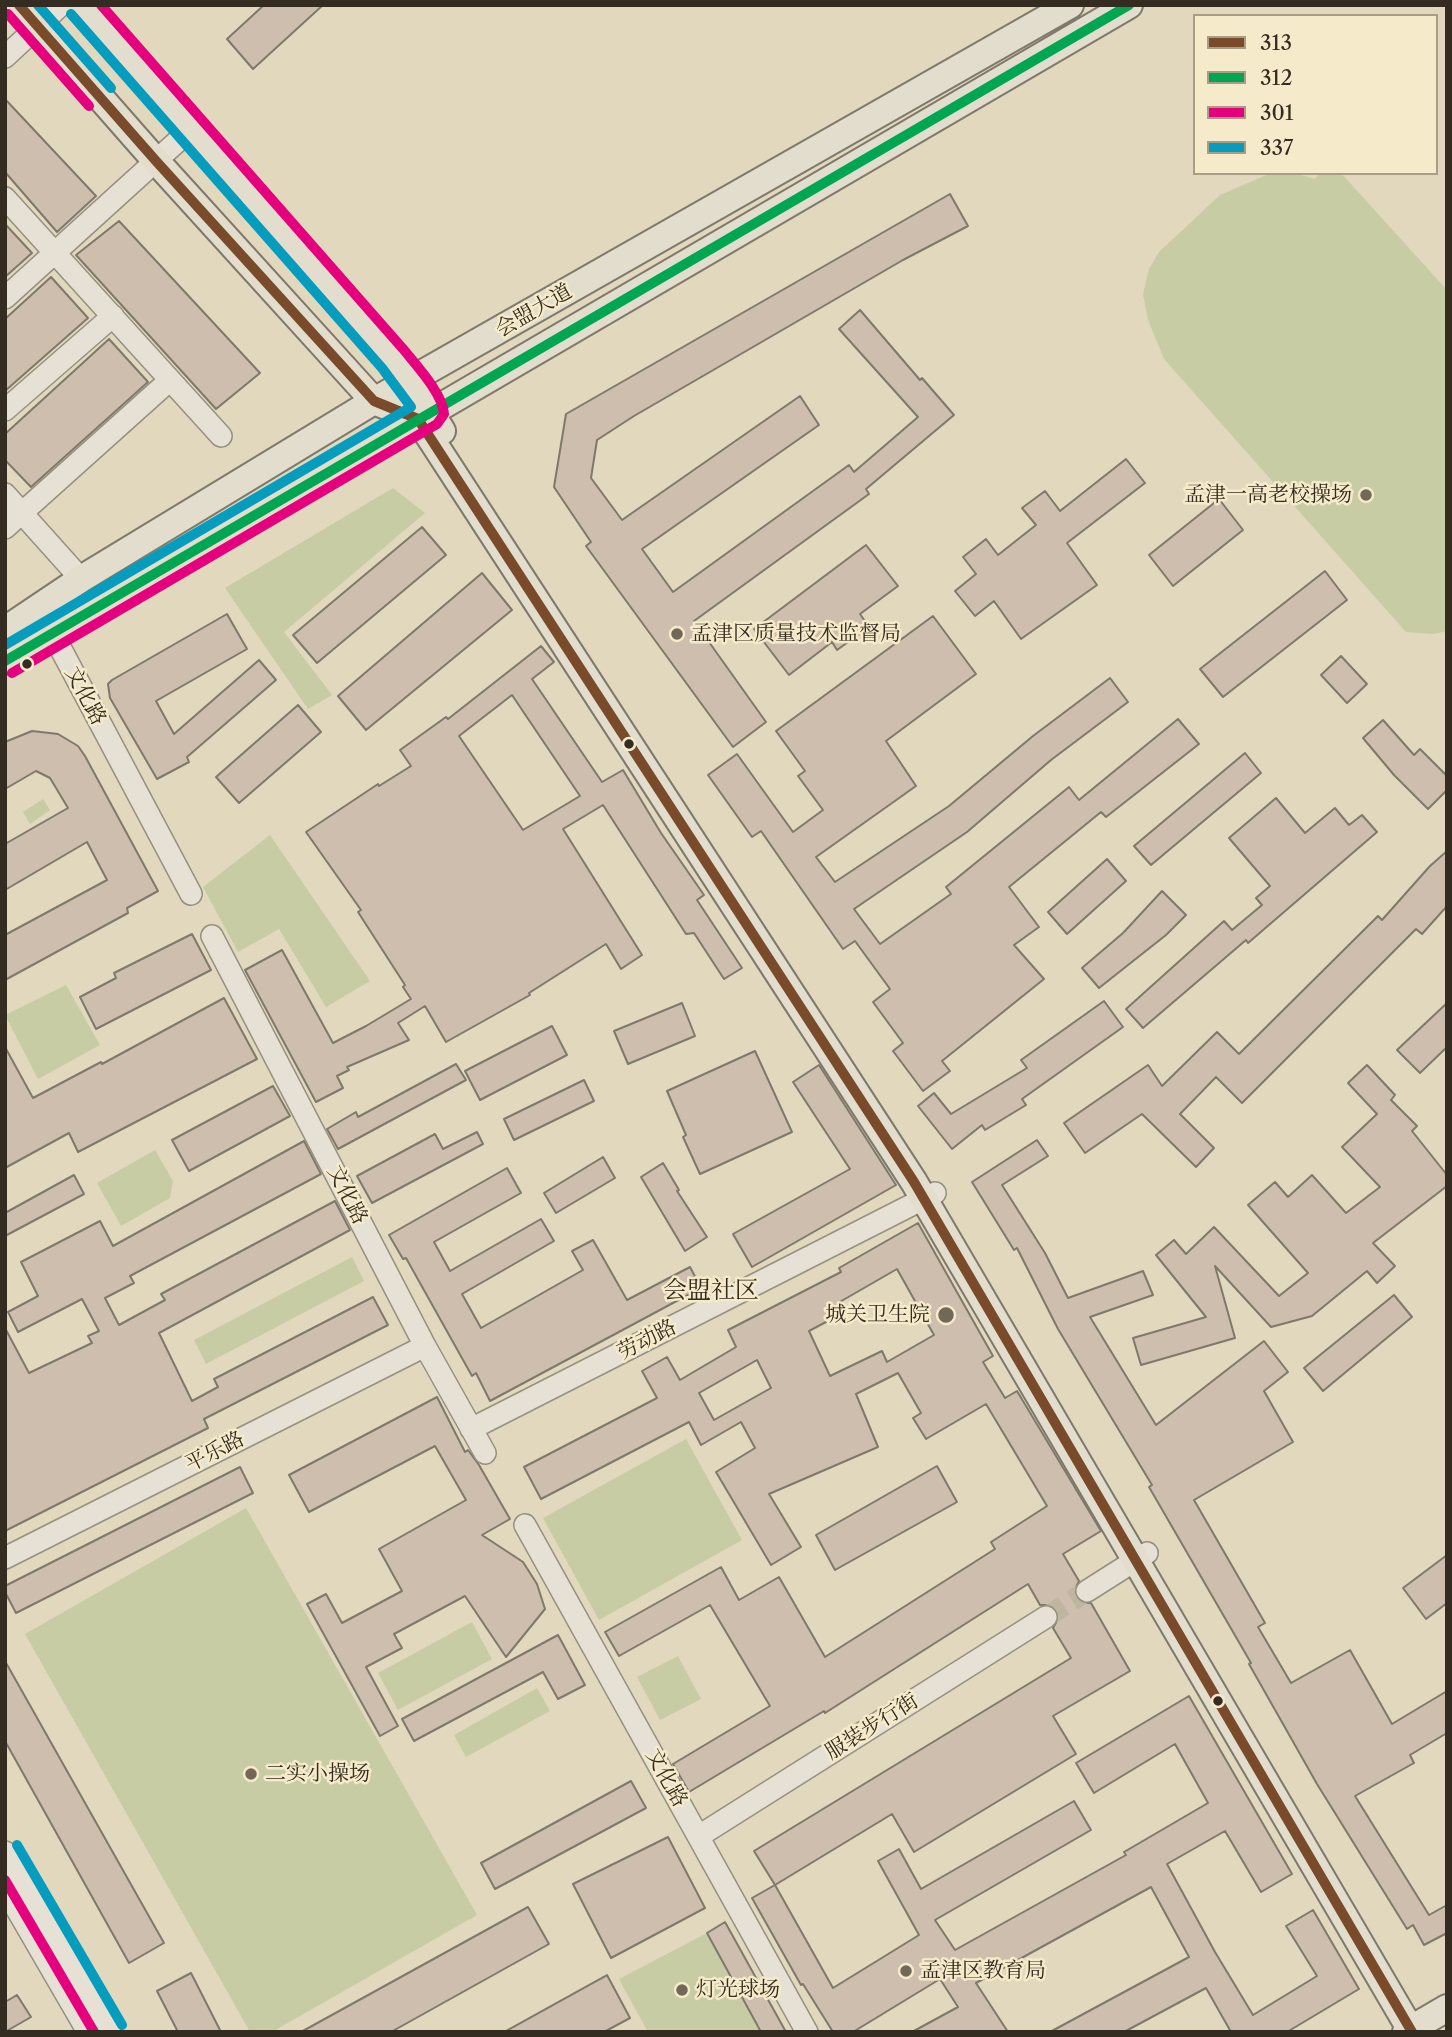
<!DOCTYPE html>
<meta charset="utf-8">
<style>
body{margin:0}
#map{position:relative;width:1452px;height:2037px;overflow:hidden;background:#e1d8bd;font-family:"Libre Caslon Text",serif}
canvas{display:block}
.frame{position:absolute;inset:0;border:7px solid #342c20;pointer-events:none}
.legend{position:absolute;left:1193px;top:14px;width:245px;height:161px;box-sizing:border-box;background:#f5eaca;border:2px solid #a89e86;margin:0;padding:9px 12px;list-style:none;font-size:21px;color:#342c20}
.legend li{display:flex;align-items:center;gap:14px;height:35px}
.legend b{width:35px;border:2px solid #a89e86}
</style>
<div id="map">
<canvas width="1452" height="2037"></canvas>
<div class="frame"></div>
<ul class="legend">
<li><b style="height:9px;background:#7a4b2a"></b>313</li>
<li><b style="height:9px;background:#00a651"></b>312</li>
<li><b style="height:9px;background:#e5007d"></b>301</li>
<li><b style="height:9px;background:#059cbd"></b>337</li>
</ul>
</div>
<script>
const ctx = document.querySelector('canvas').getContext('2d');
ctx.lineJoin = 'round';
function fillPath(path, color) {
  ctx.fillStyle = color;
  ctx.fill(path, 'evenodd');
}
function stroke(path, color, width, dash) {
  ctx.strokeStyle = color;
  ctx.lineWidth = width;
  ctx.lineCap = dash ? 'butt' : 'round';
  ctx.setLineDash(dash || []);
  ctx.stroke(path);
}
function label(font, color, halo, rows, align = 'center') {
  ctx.font = font + ' "Libre Caslon Text","Noto Serif SC",serif';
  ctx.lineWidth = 5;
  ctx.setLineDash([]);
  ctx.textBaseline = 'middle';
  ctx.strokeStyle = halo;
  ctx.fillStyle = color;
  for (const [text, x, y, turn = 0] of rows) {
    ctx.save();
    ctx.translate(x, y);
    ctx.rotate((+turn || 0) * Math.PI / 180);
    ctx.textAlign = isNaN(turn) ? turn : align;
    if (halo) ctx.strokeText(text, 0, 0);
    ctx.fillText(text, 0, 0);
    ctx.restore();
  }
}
fillPath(new Path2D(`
 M1271,173H1294L1315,179L1320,173H1341L1447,290V631L1433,634L1406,632L1164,359L1148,320L1143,294L1149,269L1159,252L1220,195Z
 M393,488L425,513L284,632L332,695L308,709L225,588Z
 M43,799L50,810L30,824L23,812Z
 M270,835L370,981L326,1007L279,929L238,952L203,887Z
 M66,985L100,1045L38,1079L5,1015Z
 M155,1150L173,1181L170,1198L121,1226L97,1183Z
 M352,1257L364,1281L206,1364L194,1340Z
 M686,1439L742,1540L599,1620L543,1518Z
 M246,1508L477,1915L272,2032H250L25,1634Z
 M472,1622L492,1659L398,1710L378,1673Z
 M678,1656L701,1699L660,1720L637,1677Z
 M537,1688L550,1711L466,1757L454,1735Z
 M707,1933L761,2032H648L619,1979Z`), '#c8cca4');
const building = new Path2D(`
 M264,5H323L253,69L227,39Z
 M5,99L96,196L57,232L5,172Z
 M950,194L968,226L903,260L634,416L597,440L591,478L622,520L800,396L819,425L642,549L673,592L849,465L854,472L918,417L839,329L860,310L920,380L922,378L954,415L866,489L869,494L694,621L766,722L733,747L586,546L591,542L554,487L566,414Z
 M119,221L260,373L216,409L76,255Z
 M5,224L32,253L5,277Z
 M51,277L88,318L5,391V319Z
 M109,339L148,382L31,487L5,460V434Z
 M1126,459L1145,483L1067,543L1097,585L1021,639L994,601L975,616L955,591L976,574L963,557L986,539L998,555L1036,525L1022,508L1045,491L1060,511Z
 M1219,499L1243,530L1173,586L1149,555Z
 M422,527L446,555L317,663L293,635Z
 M866,545L898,586L860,614L869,627L837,650L832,642L789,675L754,629Z
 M1325,571L1347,600L1223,697L1200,669Z
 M482,573L512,610L366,730L338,696Z
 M227,614L247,649L156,701L174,734L259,660L276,680L187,757L189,762L157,779L110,698L108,684L112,680Z
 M933,616L976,674L886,741L916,786L816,857L835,882L949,806L1033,736L1110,678L1128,702L1051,760L967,832L854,909L880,944L951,894L946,887L1069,787L1079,800L1178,719L1199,744L1106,817L1101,812L1009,887L1039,927L1014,945L1044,979L942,1061L950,1071L923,1091L893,1051L903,1043L873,1002L890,989L855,941L843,949L761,831L752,837L708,775L737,754L793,832L823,810L798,776L805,771L776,731Z
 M541,646L554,662L532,679L602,782L623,770L661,833L704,895L697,900L742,968L724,979L694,933L686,934L603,805L563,829L642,955L621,969L606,944L529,993L530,995L446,1042L425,1006L398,1023L409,1040L347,1067L349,1070L337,1076L343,1088L316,1102L245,970L282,950L333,1043L366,1026L411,999L403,987L405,985L358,912L361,910L306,832L378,784L379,786L411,766L400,750L446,717L448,719ZM512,695L580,796L523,830L459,736Z
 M1341,656L1367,684L1347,703L1321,675Z
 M298,705L321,732L239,803L216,777Z
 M1383,720L1414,755L1420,749L1447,776V790L1428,809L1394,775L1363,738Z
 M32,731L58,734L78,746L85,756L158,891L127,908L128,913L5,980V935L107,880L87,842L5,890V844L68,808L50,778L36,771L5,789V742Z
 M1245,753L1261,773L1151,865L1134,846Z
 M1276,798L1305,833L1335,808L1349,825L1362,815L1377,832L1248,943L1246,940L1143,1028L1126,1009L1224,921L1232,930L1262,905L1256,898L1270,886L1229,838Z
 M1447,851V906L1422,934L1416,929L1242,1103L1216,1077L1180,1114L1214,1148L1196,1167L1142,1114L1085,1153L1064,1123L1148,1065L1162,1086L1217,1032L1239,1054L1378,916L1382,920L1430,866Z
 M1107,859L1126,881L1067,934L1048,912Z
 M1162,891L1186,915L1166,935L1099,988L1082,968L1123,933Z
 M192,934L211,970L96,1029L80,997L116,978L114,973Z
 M224,998L257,1059L78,1152L69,1133L5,1168V1047L33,1098L101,1062L102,1064Z
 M1104,1001L1123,1027L1022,1099L1026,1105L985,1130L982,1125L952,1149L918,1106L934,1093L951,1114L1027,1068L1021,1060Z
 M682,1003L695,1036L628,1064L614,1031Z
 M1447,1003V1047L1420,1073L1397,1050Z
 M552,1026L567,1055L480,1100L465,1071Z
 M755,1051L792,1132L700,1174L683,1137L686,1135L667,1091Z
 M456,1064L466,1080L338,1149L327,1129L356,1112L358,1117Z
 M819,1065L896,1185L752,1267L733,1234L850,1169L793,1082Z
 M1367,1065L1395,1095L1391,1100L1417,1126L1412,1131L1447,1175V1186L1373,1243L1395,1266L1377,1283L1367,1271L1312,1316L1271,1327L1215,1266L1235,1338L1141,1365L1133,1338L1206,1317L1156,1255L1174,1240L1186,1254L1214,1227L1279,1296L1308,1273L1248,1205L1275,1182L1288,1197L1312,1175L1346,1213L1380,1187L1342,1147L1377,1114L1348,1083Z
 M584,1080L594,1101L514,1140L504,1119Z
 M273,1086L290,1116L189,1171L172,1140Z
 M477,1132L483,1144L372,1203L357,1176L435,1134L443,1149Z
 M1037,1140L1048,1156L1002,1185L1045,1253L1068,1298L1143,1271L1153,1295L1090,1317L1156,1425L1264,1341L1288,1372L1264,1391L1293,1442L1194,1500L1265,1623L1258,1627L1291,1683L1350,1650L1392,1724L1447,1691V1733L1410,1755L1414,1763L1355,1796L1429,1915L1447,1905V1933L1424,1945L1413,1925L1407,1929L1317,1784L1249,1664L1251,1663L1149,1487L1152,1485L1058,1329L1017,1248L1014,1250L972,1182Z
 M304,1141L321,1174L130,1276L134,1283L105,1298L119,1325L165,1300L161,1294L335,1201L350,1230L159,1333L192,1401L218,1387L214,1379L373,1297L388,1325L204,1419L208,1428L5,1531V1328L29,1373L92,1343L88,1336L99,1331L82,1299L18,1332L8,1312L38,1296L21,1262L100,1221L113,1246Z
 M603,1157L615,1178L556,1213L544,1193Z
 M663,1163L679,1190L677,1191L707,1237L685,1251L641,1177Z
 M507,1168L521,1193L434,1242L450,1271L541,1219L554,1241L462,1294L481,1328L583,1270L572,1251L593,1240L627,1300L690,1267L701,1288L490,1401L476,1373L472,1376L406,1258L403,1259L389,1235Z
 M74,1175L84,1194L5,1236V1213Z
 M918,1223L993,1356L983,1362L1005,1398L1017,1391L1101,1531L1063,1554L1079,1581L1074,1591L1076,1597L1082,1603H1091L1130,1671L1053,1716L1076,1754L914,1852L892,1814L775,1885L754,1851L1071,1658L1053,1628L1059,1617L1057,1609L1051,1605H1040L1028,1584L825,1713L824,1711L689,1792L673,1764L770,1706L710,1605L619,1656L605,1632L721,1567L739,1600L779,1577L825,1657L995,1549L991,1542L1047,1506L986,1404L926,1439L913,1418L921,1413L898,1373L856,1394L878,1447L769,1494L801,1547L771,1565L716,1472L755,1448L741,1422L701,1445L689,1422L541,1499L524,1467L657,1398L642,1371L667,1357L680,1380L736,1347L728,1330L841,1272L839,1268ZM897,1269L934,1335L887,1362L882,1351L830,1376L809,1331L843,1313L838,1303ZM757,1360L771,1388L714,1420L699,1393Z
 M1394,1295L1412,1317L1323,1391L1304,1368Z
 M437,1397L465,1452L468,1450L479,1465L510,1519L482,1535L523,1562L537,1584L545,1609L506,1657L465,1596L394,1634L402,1648L366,1667L398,1726L380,1736L307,1604L326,1594L342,1623L402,1591L379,1549L466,1500L435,1446L309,1512L289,1475Z
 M937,1466L957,1502L835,1570L816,1535Z
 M240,1467L253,1493L16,1613L5,1592V1586Z
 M1447,1555V1603L1426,1619L1403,1588Z
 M558,1635L585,1685L558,1699L543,1672L414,1741L402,1719Z
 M5,1661L164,1943L129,1963L5,1741Z
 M1189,1696L1292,1874L1261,1892L1225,1831L1167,1864L1215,1952L1253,2015L1317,1976L1286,1926L1313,1910L1359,1989L1287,2032H1231L1206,1988L1124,2032H1050L1189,1957L1151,1887L976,1983L1008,2032H912L958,2007L940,1979L853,2032H833L803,1984L801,1985L752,1898L775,1885L833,1988L919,1935L878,1861L899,1849L921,1889L1074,1801L1091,1830L935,1920L955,1950L1126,1855L1124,1852L1208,1803L1175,1744L1094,1793L1076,1763Z
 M631,1781L646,1808L495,1889L481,1863Z
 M668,1837L705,1908L611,1958L573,1884Z
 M528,1907L549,1944L391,2032H301Z
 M725,1922L786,2032H761L707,1933Z
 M191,1973L221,2032H178L157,1991Z
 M607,1975L630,2018L604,2032H504Z
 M17,1995L31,2017L5,2032V2002Z`);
fillPath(building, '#cebeae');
stroke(building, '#7e796a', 2);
stroke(new Path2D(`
 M1046,1617L1087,1591`), '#beb69e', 21, [21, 10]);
const minor = new Path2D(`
 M5,57L61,5
 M5,198L221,436
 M5,298L191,129
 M5,410L113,316
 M5,494L81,579
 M5,528L170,380
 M46,621L191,894
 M212,936L425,1346L485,1453
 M471,1429L935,1193
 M525,1525L807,2032
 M5,1558L425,1346
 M1087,1591L1147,1553
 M699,1836L1046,1617
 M5,1852L110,2032
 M5,1889L88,2032`);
const major = new Path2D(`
 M19,5L156,161L374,401L418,419L914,1182L1412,2032
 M82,5L393,359L411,381L442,431
 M5,630L81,579L374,401L1070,5
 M5,661L1129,5
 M1406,2032L1447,2008`);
stroke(minor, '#969080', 24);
stroke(major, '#7e796a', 30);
stroke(minor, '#e6e1d4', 21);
stroke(major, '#e2ddcd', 26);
stroke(new Path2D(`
 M19,5L156,161L374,401L418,419L914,1182L1412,2032`), '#7a4b2a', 10);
stroke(new Path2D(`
 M5,661L1129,5`), '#00a651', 10);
stroke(new Path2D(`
 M8,14L89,106
 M12,673L437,424L444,414C443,394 416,365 404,350L101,5
 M5,1880L94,2032`), '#e5007d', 10);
stroke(new Path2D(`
 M38,5L111,88
 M5,645L411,407L382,368L71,14
 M17,1845L122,2025`), '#059cbd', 10);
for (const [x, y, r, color] of [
 [1366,495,7,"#716857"],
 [677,634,7,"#716857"],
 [27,664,6,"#342c20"],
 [629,744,6,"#342c20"],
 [946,1315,9,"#716857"],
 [1218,1701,6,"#342c20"],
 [251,1774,7,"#716857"],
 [906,1971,7,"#716857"],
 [682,1990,7,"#716857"]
]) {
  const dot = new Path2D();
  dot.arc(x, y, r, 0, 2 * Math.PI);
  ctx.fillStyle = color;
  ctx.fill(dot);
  stroke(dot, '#f5eaca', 2.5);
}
label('21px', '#342c20', '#f5eaca', [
 ["会盟大道",534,311,-30],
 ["文化路",85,696,62],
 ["文化路",347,1195,63],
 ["劳动路",647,1340,-27],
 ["平乐路",215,1452,-27],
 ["服装步行街",872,1727,-32],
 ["文化路",666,1778,61]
]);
label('21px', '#342c20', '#f5eaca', [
 ["孟津一高老校操场",1352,495,"right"],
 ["孟津区质量技术监督局",691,634],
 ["城关卫生院",930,1315,"right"],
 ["二实小操场",265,1774],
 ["孟津区教育局",920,1971],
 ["灯光球场",696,1990]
], 'left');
label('24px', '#342c20', '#f5eaca', [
 ["会盟社区",711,1291]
]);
</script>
